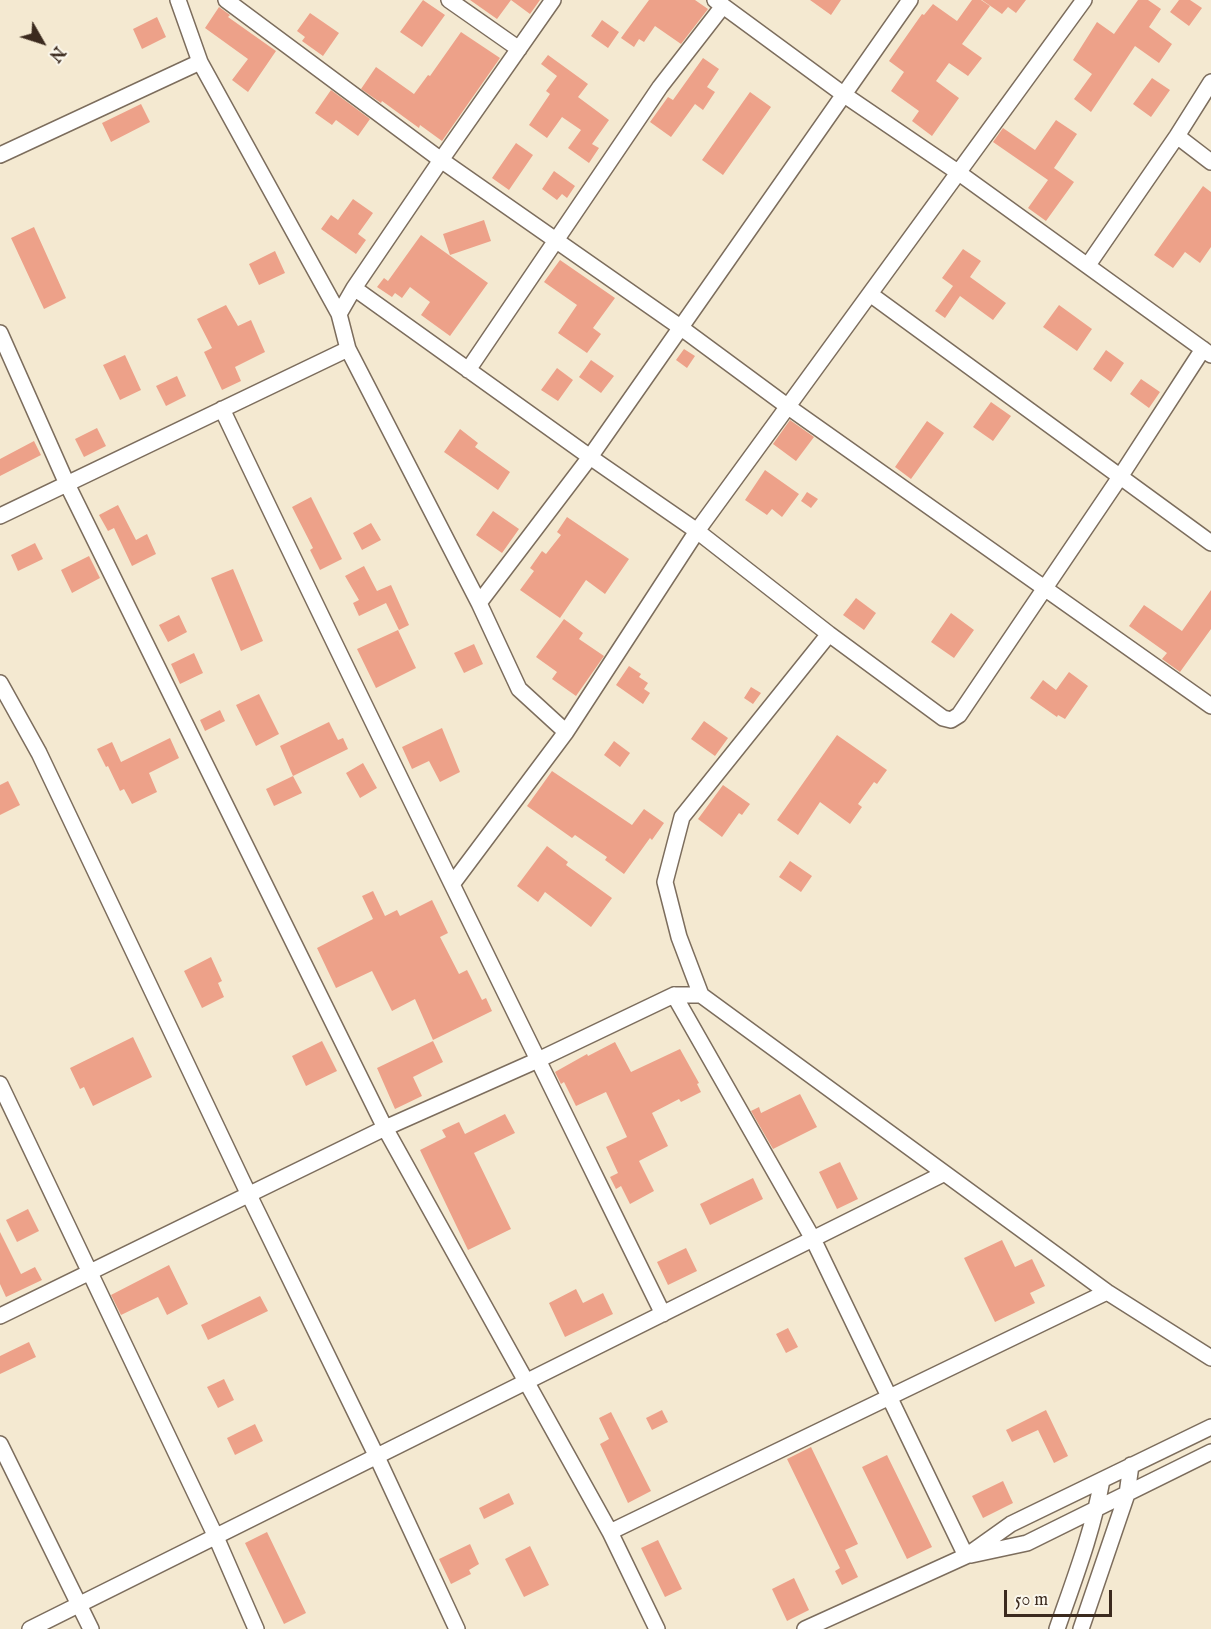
<!DOCTYPE html>
<style>
body{margin:0}
#map{position:relative;width:1211px;height:1629px;overflow:hidden;background:#f4e9d1;font-family:"IM FELL English",serif}
canvas{display:block}
.north{position:absolute;left:12px;top:12px;width:60px;height:60px;-webkit-text-stroke:4px #fbf7ec;paint-order:stroke;rotate:129deg;font-size:16px;font-weight:700;line-height:24px;text-align:center;color:#3b2a1e}
.north::after{content:'';display:block;margin:auto;width:21px;height:27px;background:#3b2a1e;clip-path:polygon(50% 0,100% 100%,50% 72%,0 100%)}
.scale{position:absolute;left:1004px;top:1590px;width:108px;height:27px;box-sizing:border-box;border:3px solid #3b2a1e;border-top:0;padding-left:8px;font-size:18px;line-height:21px;white-space:nowrap;color:#3b2a1e;-webkit-text-stroke:4px #fbf7ec;paint-order:stroke}
</style>
<div id="map">
<canvas width="1211" height="1629"></canvas>
<div class="north">N</div>
<div class="scale">50 m</div>
</div>
<script>
const ctx = document.querySelector('canvas').getContext('2d');
ctx.lineJoin = 'round';
function fillPath(path, color) {
  ctx.fillStyle = color;
  ctx.fill(path, 'evenodd');
}
function stroke(path, color, width, dash) {
  ctx.strokeStyle = color;
  ctx.lineWidth = width;
  ctx.lineCap = dash ? 'butt' : 'round';
  ctx.setLineDash(dash || []);
  ctx.stroke(path);
}
fillPath(new Path2D(`
 M423,0L445,15L422,47L400,32Z
 M470,0H540L530,14L511,0L497,19Z
 M649,0H695L708,9L681,44L655,26L644,42L639,39L634,47L621,38Z
 M810,0H841L831,15Z
 M972,0H981L990,6L962,44L982,58L968,76L949,63L936,81L959,98L932,136L912,121L919,111L891,91L904,72L889,61L922,14L924,15L933,4L957,21Z
 M982,0H1026L1016,13L1008,7L1002,14Z
 M1138,0H1148L1161,9L1149,27L1172,44L1159,63L1135,46L1091,112L1074,99L1092,74L1073,60L1097,22L1114,34Z
 M1179,0H1190L1202,8L1189,26L1170,12Z
 M219,7L230,15L228,17L276,51L248,92L232,80L248,59L205,28Z
 M310,13L339,33L323,56L302,41L305,37L297,31Z
 M157,17L166,37L142,49L133,29Z
 M602,20L619,32L608,48L591,36Z
 M461,32L500,58L442,141L420,125L419,128L382,101L381,103L361,89L376,67L414,94L428,75L430,76Z
 M548,55L588,84L578,97L609,120L592,144L599,148L589,163L568,148L581,130L562,117L547,138L529,125L550,94L546,91L557,76L541,64Z
 M703,58L719,69L707,87L715,92L703,110L695,104L671,137L650,122L668,97L673,100Z
 M1152,78L1170,90L1151,117L1133,104Z
 M331,90L370,119L358,136L336,120L332,125L315,113Z
 M750,92L771,107L723,175L702,160Z
 M141,104L150,122L111,142L102,123Z
 M1056,120L1077,134L1054,168L1074,182L1046,221L1028,208L1048,180L993,142L1003,128L1035,150Z
 M516,143L533,155L509,190L492,178Z
 M554,171L575,186L567,198L562,194L557,200L542,189Z
 M1203,186L1211,192V247L1200,263L1185,252L1173,268L1154,255Z
 M353,199L373,213L358,234L366,240L356,254L321,229L331,215L338,220Z
 M484,220L491,241L450,255L443,234Z
 M34,227L66,298L44,309L11,238Z
 M421,235L488,283L450,336L421,315L430,302L410,287L402,298L395,293L392,297L377,287L384,278L388,281Z
 M963,249L981,261L970,277L1006,303L993,320L960,296L945,318L935,311L953,286L942,278Z
 M275,251L285,273L259,285L249,264Z
 M560,260L615,298L593,328L601,334L587,353L558,333L577,305L544,282Z
 M226,305L238,326L251,320L265,352L235,367L241,381L222,390L204,352L212,348L197,319Z
 M1059,305L1092,329L1077,351L1043,327Z
 M684,349L695,356L687,368L676,360Z
 M1106,350L1124,363L1111,382L1093,369Z
 M125,355L141,390L120,400L103,365Z
 M591,360L614,376L601,393L579,377Z
 M557,368L573,380L558,401L541,390Z
 M177,376L186,396L166,406L156,386Z
 M1141,379L1160,392L1149,408L1130,394Z
 M991,402L1011,416L993,441L973,427Z
 M790,420L814,437L796,461L773,444Z
 M927,421L944,433L911,479L895,467Z
 M97,428L106,446L84,457L75,439Z
 M460,429L478,443L475,447L510,472L498,490L444,452Z
 M34,441L41,455L0,476V459Z
 M765,470L799,494L782,517L772,509L767,515L745,500Z
 M807,492L818,499L811,508L801,501Z
 M311,497L342,559L320,570L310,550L313,548L292,507Z
 M118,505L136,540L147,534L156,554L132,566L114,528L108,531L99,515Z
 M493,511L519,529L502,553L476,535Z
 M567,517L629,559L605,594L586,580L560,618L520,590L534,571L530,568L542,551L546,554L561,535L557,532Z
 M371,523L381,540L362,550L353,533Z
 M35,543L43,559L18,571L11,555Z
 M89,556L100,578L72,593L61,570Z
 M364,566L377,591L391,585L409,625L399,630L386,603L359,616L353,603L359,600L345,576Z
 M233,569L263,641L241,651L211,578Z
 M1211,590V629L1180,672L1162,659L1167,653L1129,626L1144,605L1182,631Z
 M856,598L876,613L864,630L843,615Z
 M951,613L974,630L954,658L931,642Z
 M179,615L187,632L168,642L159,625Z
 M564,619L583,633L579,639L604,656L576,696L552,679L557,672L536,657Z
 M398,630L416,668L376,688L357,649Z
 M474,644L483,664L464,673L454,653Z
 M194,653L203,673L180,684L171,664Z
 M629,666L641,674L639,677L648,683L644,689L650,693L643,704L616,685Z
 M1069,672L1088,686L1065,719L1058,715L1057,717L1030,698L1043,680L1056,690Z
 M751,687L761,693L753,704L744,698Z
 M259,694L279,734L256,746L236,705Z
 M220,710L225,721L205,731L200,720Z
 M704,721L728,738L715,756L691,739Z
 M329,722L338,740L343,738L348,749L293,776L280,746Z
 M442,728L460,772L440,782L429,761L412,769L402,747Z
 M837,735L887,770L877,784L874,782L858,804L862,807L850,824L820,802L798,835L777,820Z
 M170,738L179,758L149,773L157,792L132,804L124,789L120,791L108,766L106,767L97,749L112,742L121,762Z
 M614,741L630,753L620,767L604,755Z
 M363,763L377,788L360,798L346,773Z
 M552,771L632,825L644,809L664,823L652,840L650,838L624,874L605,860L607,857L575,835L572,838L527,806Z
 M293,776L302,793L274,806L266,789Z
 M8,781L20,805L0,815V785Z
 M723,785L750,804L742,815L739,813L722,837L698,819Z
 M547,846L568,862L566,865L612,898L591,927L545,892L538,902L517,886Z
 M790,861L812,876L801,892L779,877Z
 M373,891L385,916L397,910L400,916L432,900L448,933L440,937L459,974L467,970L482,1000L486,998L492,1011L433,1040L415,999L392,1011L372,971L336,988L317,948L373,919L362,896Z
 M211,957L222,981L218,983L224,997L202,1008L184,971Z
 M133,1037L152,1077L93,1106L84,1087L80,1089L70,1068Z
 M322,1041L337,1071L306,1086L292,1056Z
 M433,1041L443,1062L413,1077L422,1096L395,1109L377,1068Z
 M615,1042L631,1072L680,1049L699,1083L697,1084L701,1092L681,1102L679,1099L652,1113L668,1146L639,1161L654,1191L630,1204L621,1186L616,1189L610,1177L618,1173L606,1147L627,1137L606,1092L576,1106L564,1082L561,1084L555,1072L587,1054L588,1056Z
 M800,1094L817,1127L773,1149L751,1111L759,1107L761,1113Z
 M505,1114L515,1133L474,1153L511,1229L468,1250L420,1150L446,1137L442,1130L459,1122L465,1134Z
 M840,1162L858,1199L837,1209L819,1172Z
 M753,1178L763,1199L710,1225L700,1204Z
 M28,1209L39,1231L17,1242L6,1220Z
 M0,1232L21,1274L35,1267L42,1280L6,1297L0,1284Z
 M1002,1240L1015,1267L1032,1259L1045,1286L1030,1293L1035,1303L995,1322L964,1258Z
 M686,1248L697,1271L668,1285L657,1262Z
 M169,1265L188,1304L167,1315L158,1297L121,1315L111,1295Z
 M576,1289L583,1303L603,1293L613,1314L565,1337L549,1303Z
 M260,1296L268,1311L208,1340L201,1325Z
 M788,1328L798,1347L786,1353L776,1334Z
 M29,1342L36,1357L0,1374V1356Z
 M224,1379L234,1400L218,1408L207,1387Z
 M662,1410L668,1422L652,1430L646,1418Z
 M1046,1410L1068,1456L1054,1463L1038,1430L1012,1442L1006,1430Z
 M611,1412L651,1491L628,1503L600,1444L609,1439L599,1418Z
 M255,1424L263,1441L235,1455L227,1438Z
 M811,1447L858,1544L845,1550L858,1577L842,1585L835,1571L840,1568L787,1459Z
 M887,1455L932,1547L907,1559L862,1467Z
 M1003,1481L1013,1503L983,1518L972,1496Z
 M509,1493L514,1504L484,1519L479,1508Z
 M267,1532L306,1613L284,1624L245,1543Z
 M658,1540L682,1589L665,1597L641,1548Z
 M470,1544L479,1564L469,1570L471,1574L451,1584L439,1559Z
 M530,1546L549,1585L524,1597L505,1559Z
 M794,1578L809,1610L787,1621L772,1589Z`), '#eda189');
const minor = new Path2D(`
 M178,0L200,62L339,314L348,349L479,603L519,689L566,732
 M226,0L441,160L680,327L787,406L1211,706
 M449,0L519,49
 M715,0L843,94L959,173L1211,355
 M1177,136L1211,162
 M0,155L200,62
 M1088,265L1177,136L1211,82
 M354,288L590,457L697,531L829,634L943,718L951,720L959,715L1120,477L1203,349
 M870,294L1211,543
 M339,314L354,288L441,160L553,0
 M0,333L67,484L385,1128L610,1532L657,1629
 M468,370L660,87L723,6
 M222,409C366,712 515,1013 663,1314
 M0,516L348,349
 M479,603L590,457L910,0
 M0,683L39,753L249,1195L377,1457L457,1629
 M453,883L566,732L697,531L1084,0
 M674,995L813,1239L966,1556
 M701,995L679,937L665,882L682,817L829,634
 M0,1084L216,1537L256,1629
 M0,1316L385,1128L538,1060L674,995H701L1107,1292L1211,1358
 M0,1444L91,1629
 M610,1532L1107,1292
 M971,1555L1027,1543L1211,1452
 M30,1629L943,1174
 M805,1629L966,1556L1011,1524L1211,1427
 M1057,1629C1074,1580 1093,1531 1102,1480
 M1081,1629L1127,1494L1131,1465`);
stroke(minor, '#7c6d5d', 18);
stroke(minor, '#fff', 15);
</script>
